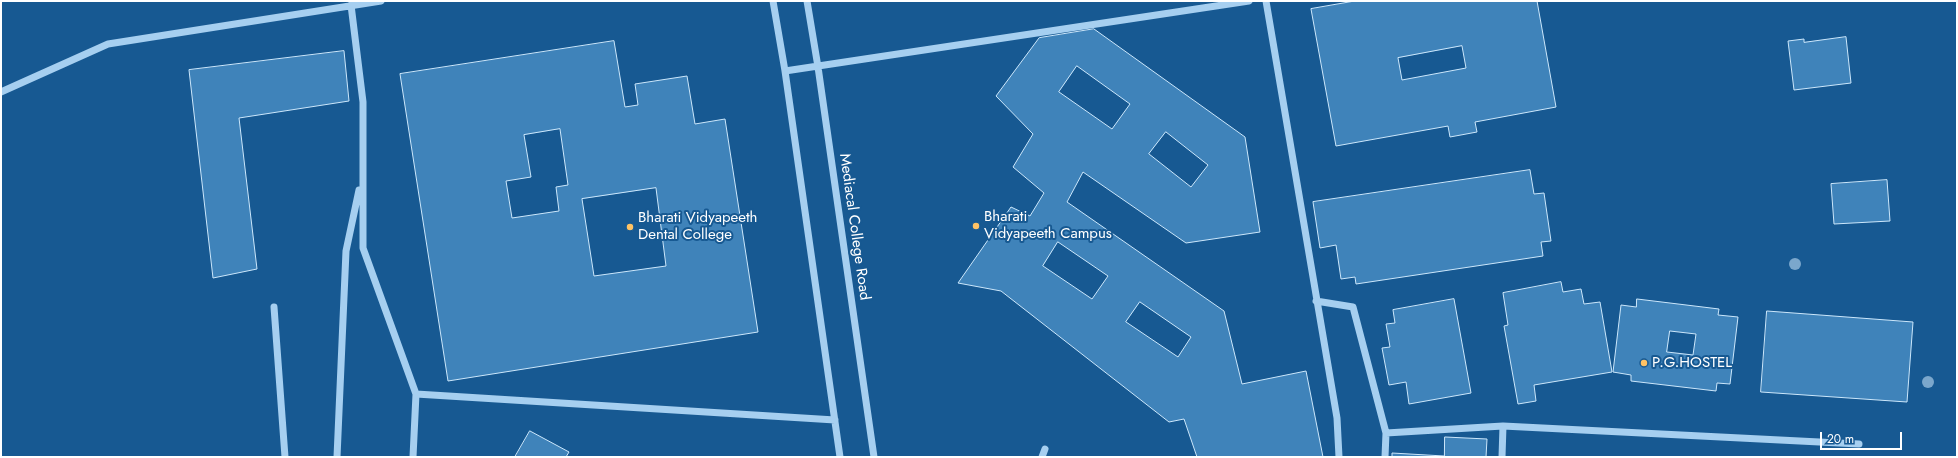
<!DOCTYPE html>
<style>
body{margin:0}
#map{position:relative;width:1958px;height:458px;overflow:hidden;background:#175992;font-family:Jost,sans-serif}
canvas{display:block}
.frame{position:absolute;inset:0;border:2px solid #fff;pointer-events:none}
.scale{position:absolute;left:1820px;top:432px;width:82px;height:18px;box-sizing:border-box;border:2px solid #fff;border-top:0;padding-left:5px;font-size:12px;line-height:14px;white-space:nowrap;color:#fff;-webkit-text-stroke:3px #175992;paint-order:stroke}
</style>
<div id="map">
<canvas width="1958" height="458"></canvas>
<div class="frame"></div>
<div class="scale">20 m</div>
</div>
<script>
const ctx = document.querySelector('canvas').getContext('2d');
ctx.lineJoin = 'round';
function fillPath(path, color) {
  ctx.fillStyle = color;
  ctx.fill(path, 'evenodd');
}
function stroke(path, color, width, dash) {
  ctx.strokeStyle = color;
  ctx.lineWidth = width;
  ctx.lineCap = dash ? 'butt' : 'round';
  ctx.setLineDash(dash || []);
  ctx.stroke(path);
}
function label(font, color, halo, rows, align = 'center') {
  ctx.font = font + ' Jost,sans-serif';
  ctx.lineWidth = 4;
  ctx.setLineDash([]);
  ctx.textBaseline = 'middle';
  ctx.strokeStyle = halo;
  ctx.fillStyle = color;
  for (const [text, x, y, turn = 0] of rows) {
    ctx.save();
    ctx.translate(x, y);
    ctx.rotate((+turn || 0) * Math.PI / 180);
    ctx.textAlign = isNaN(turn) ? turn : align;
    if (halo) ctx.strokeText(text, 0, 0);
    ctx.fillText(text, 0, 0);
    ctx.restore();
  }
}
const building = new Path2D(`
 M1355,1H1537L1556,107L1475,122L1477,132L1450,137L1448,126L1336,146L1311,9ZM1462,46L1466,68L1402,80L1398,58Z
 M1094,29L1245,137L1260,232L1186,243L1083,172L1067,202L1224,311L1242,384L1306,371L1323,457H1197L1184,419L1169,422L1001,291L958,283L1011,207L1030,216L1044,193L1013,167L1033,134L996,96L1039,38ZM1077,66L1130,104L1112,129L1059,92ZM1166,132L1208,165L1191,187L1149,154ZM1058,242L1108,276L1092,299L1043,266ZM1140,302L1191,337L1178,357L1126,322Z
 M1846,37L1851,83L1794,90L1788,41L1804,39V42Z
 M614,41L625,107L638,105L635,84L687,76L695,124L725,119L758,332L448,381L400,74ZM560,129L568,185L556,187L559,211L512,218L506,181L531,177L524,135ZM656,188L666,266L594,276L582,199Z
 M344,51L349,101L239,118L257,269L213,278L189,70Z
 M1530,170L1534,194L1544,193L1551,241L1541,242L1543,256L1356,284L1355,277L1341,279L1336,245L1320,248L1313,202Z
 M1887,180L1890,221L1834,224L1831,184Z
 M1561,282L1563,292L1581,289L1584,304L1600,302L1612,372L1534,385L1536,401L1518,404L1504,326L1508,325L1503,293Z
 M1454,299L1471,393L1409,404L1406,382L1389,385L1382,348L1390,347L1386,324L1395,323L1393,310Z
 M1637,299L1719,309L1718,315L1738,317L1730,384L1717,383L1716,391L1631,381V375L1613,372L1621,305L1636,307ZM1670,331L1696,334L1693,355L1667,352Z
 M1767,311L1913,322L1907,402L1761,392Z
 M530,431L569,452L566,457H515Z
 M1445,437L1487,439L1486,457H1392V453L1444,456Z`);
fillPath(building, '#3f83ba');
stroke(building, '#cce7fb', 1);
stroke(new Path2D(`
 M773,1L785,71L840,457
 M807,1L818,67L874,457
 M1266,1L1337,418L1339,457
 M351,5L363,102V248L416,394L413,457
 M785,71L1249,1
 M1,92L108,44L381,1
 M1316,301L1353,307L1386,433L1385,457
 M274,307L285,457
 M416,394L835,420
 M1386,433L1503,426L1859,444
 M337,457L346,251L359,190
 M1042,457L1045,449
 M1502,457L1503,426`), '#a6cff0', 7);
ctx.fillStyle = '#7ba7cc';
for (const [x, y] of [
 [1795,264],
 [1928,382]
]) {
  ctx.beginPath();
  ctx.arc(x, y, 6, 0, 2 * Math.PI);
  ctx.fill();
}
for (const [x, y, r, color] of [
 [976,226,4,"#ffc365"],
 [630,227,4,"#ffc365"],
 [1644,363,4,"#ffc365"]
]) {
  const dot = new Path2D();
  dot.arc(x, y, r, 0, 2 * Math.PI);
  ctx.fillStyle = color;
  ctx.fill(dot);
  stroke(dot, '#175992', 1.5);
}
label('15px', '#fff', '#175992', [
 ["Bharati",984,217],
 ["Vidyapeeth Campus",984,234],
 ["Bharati Vidyapeeth",638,218],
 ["Dental College",638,235],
 ["P.G.HOSTEL",1652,363]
], 'left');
label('15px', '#fff', '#175992', [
 ["Mediacal College Road",854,227,82]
]);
</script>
